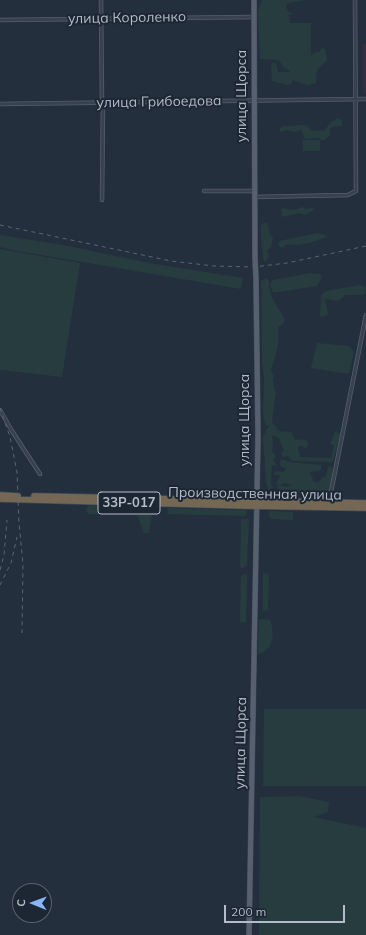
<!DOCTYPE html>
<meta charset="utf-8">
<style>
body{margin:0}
#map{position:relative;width:366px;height:935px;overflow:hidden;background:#242f3e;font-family:Mulish,sans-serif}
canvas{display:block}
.north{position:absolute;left:12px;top:883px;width:40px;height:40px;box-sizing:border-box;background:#1d2633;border:1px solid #59626f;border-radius:50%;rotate:271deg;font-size:11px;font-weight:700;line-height:16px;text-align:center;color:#b4bcc9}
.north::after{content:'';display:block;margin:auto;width:14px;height:18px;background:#8ab4f8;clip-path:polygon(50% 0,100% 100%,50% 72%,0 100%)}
.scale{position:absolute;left:224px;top:905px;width:121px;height:18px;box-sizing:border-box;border:2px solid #b4bcc9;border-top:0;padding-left:5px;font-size:12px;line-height:14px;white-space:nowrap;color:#b4bcc9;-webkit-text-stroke:3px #1d2633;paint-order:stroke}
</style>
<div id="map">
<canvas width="366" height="935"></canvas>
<div class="north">С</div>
<div class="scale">200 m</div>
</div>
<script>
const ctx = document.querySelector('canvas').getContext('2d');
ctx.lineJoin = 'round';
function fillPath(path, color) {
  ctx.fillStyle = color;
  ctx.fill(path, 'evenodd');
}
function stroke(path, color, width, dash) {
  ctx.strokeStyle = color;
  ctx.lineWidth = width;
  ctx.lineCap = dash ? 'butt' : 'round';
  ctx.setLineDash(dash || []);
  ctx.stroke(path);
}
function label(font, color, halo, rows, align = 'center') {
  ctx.font = font + ' Mulish,sans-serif';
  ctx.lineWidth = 4;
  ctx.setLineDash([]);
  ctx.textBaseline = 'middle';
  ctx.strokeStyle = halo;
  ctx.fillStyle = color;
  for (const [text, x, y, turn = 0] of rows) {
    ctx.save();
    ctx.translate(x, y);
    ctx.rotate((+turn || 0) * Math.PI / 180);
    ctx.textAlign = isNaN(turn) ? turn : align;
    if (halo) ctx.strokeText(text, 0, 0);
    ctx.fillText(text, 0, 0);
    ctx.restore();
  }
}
fillPath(new Path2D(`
 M362,44H366V93H363Z`), '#32303f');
fillPath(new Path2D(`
 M262,0H306L288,3L286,7L289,12L294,14L289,15L290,23H311V55L315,52H320V49L325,48L327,60L317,70L316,83L308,85L292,80V83L288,85L272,81L271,64L273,63H276L278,72H290V71L283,67L279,60L260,59L258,12Z
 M338,118L342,120V126L333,127L330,129V135L325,140H321L318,138L305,139L301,130L295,132L287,130L281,132L279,130L282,126L306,125L311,130L324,131L331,122Z
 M303,140H320V151H303Z
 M302,207L307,209L313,207L314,210L305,215L300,213L282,217L281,208L294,210Z
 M267,222L270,235L273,237L271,248L267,250L269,257L265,262C262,259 260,229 261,225Z
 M318,233L327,236V238L325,237C317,242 295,247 287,244L282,248L278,245L279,241Z
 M0,235L63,245L149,263L243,278L241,289L12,250L0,247Z
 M0,249L80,263L62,377L0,370Z
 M310,273L320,274L322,277L317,286L279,292H273L270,285L273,280Z
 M267,278L269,281C268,295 278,307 285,319L283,324L278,327C280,341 276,357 271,370L274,377L271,379H273L274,389L276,392L272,423L275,425L278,431L292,432L294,439L306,440L308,444L306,449L300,445L298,448L300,457L331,458L334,445L330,444L336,430L340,435L333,462L292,461L288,456L283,457L281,452L284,451L279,438L272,435L273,443L272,451L276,456L273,460L277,465L274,466L272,465L271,485L273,487L269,491L266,482L263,437L266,430L269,426L265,425C265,421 263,417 263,412C263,397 266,379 262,364L261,281Z
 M360,285L366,288L365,293L362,295H346L338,301L325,299L328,315L322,317L320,315L321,295L326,291Z
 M317,343L349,346L354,352L349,374L311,368Z
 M282,459L289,462L321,465V470L310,472V475L313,477L312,481L318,483L322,478L326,477L328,466H331L333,471L329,491L309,493L279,491L277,485L287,487L292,485L283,483L282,485H278L276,483L280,477L279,475H274L275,471L284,472L286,468L282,467L279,463Z
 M88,505L108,506L109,511L107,514H88L86,510Z
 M168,508L245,510L247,512L245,516L167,514Z
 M269,511L293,512V520L272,519L269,516Z
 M137,515H152L149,533H144Z
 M241,519H249L247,565L243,568L240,567Z
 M263,572L269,575L268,610L263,611Z
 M247,574L246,622H240L241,577L242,575Z
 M259,619L270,620C275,633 274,651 258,654Z
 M264,709H366V786H263Z
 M299,796L329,802L328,812L314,817L366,828V935H259L260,797Z`), '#263c3f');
const street = new Path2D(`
 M101,0L102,102
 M0,20L254,17
 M0,104L366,99
 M204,191H255
 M255,197L348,195L356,191L355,0
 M102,200L103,102
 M0,410L12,431L40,474
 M329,502L366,315`);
const primary = new Path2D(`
 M254,0L255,258
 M249,935L258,436L256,279`);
const highway = new Path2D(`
 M0,495L18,496
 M34,496L366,503
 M0,499L247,506L366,508`);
stroke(street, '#565f6c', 4.5);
stroke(primary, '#414a57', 6);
stroke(highway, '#434c59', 7);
stroke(street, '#38414e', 3);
stroke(primary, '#56606e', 5);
stroke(highway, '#746855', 5.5);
stroke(new Path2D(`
 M0,225L171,261L214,266L254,267L287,263L366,246
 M0,408L10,437L17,472L19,523L23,564L22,633
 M0,570L4,555L7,520
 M0,585L11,563L17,537`), '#5a6575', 1, [4, 4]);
const primaryBridge = new Path2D(`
 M255,258L256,279`);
stroke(primaryBridge, '#414a57', 6, []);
stroke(primaryBridge, '#56606e', 5);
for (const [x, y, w] of [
 [129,503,62]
]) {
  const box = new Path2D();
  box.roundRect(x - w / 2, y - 11, w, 22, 3);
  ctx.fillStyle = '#1d2633';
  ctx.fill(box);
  stroke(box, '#b4bcc9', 1);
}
label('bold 13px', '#b4bcc9', null, [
 ["33Р-017",129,503]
]);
label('14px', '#b4bcc9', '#1d2633', [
 ["улица Короленко",127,18,-1],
 ["улица Щорса",242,96,-90],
 ["улица Грибоедова",159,102,-1],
 ["улица Щорса",245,420,-90],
 ["Производственная улица",255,494,1],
 ["улица Щорса",241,743,-89]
]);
</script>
